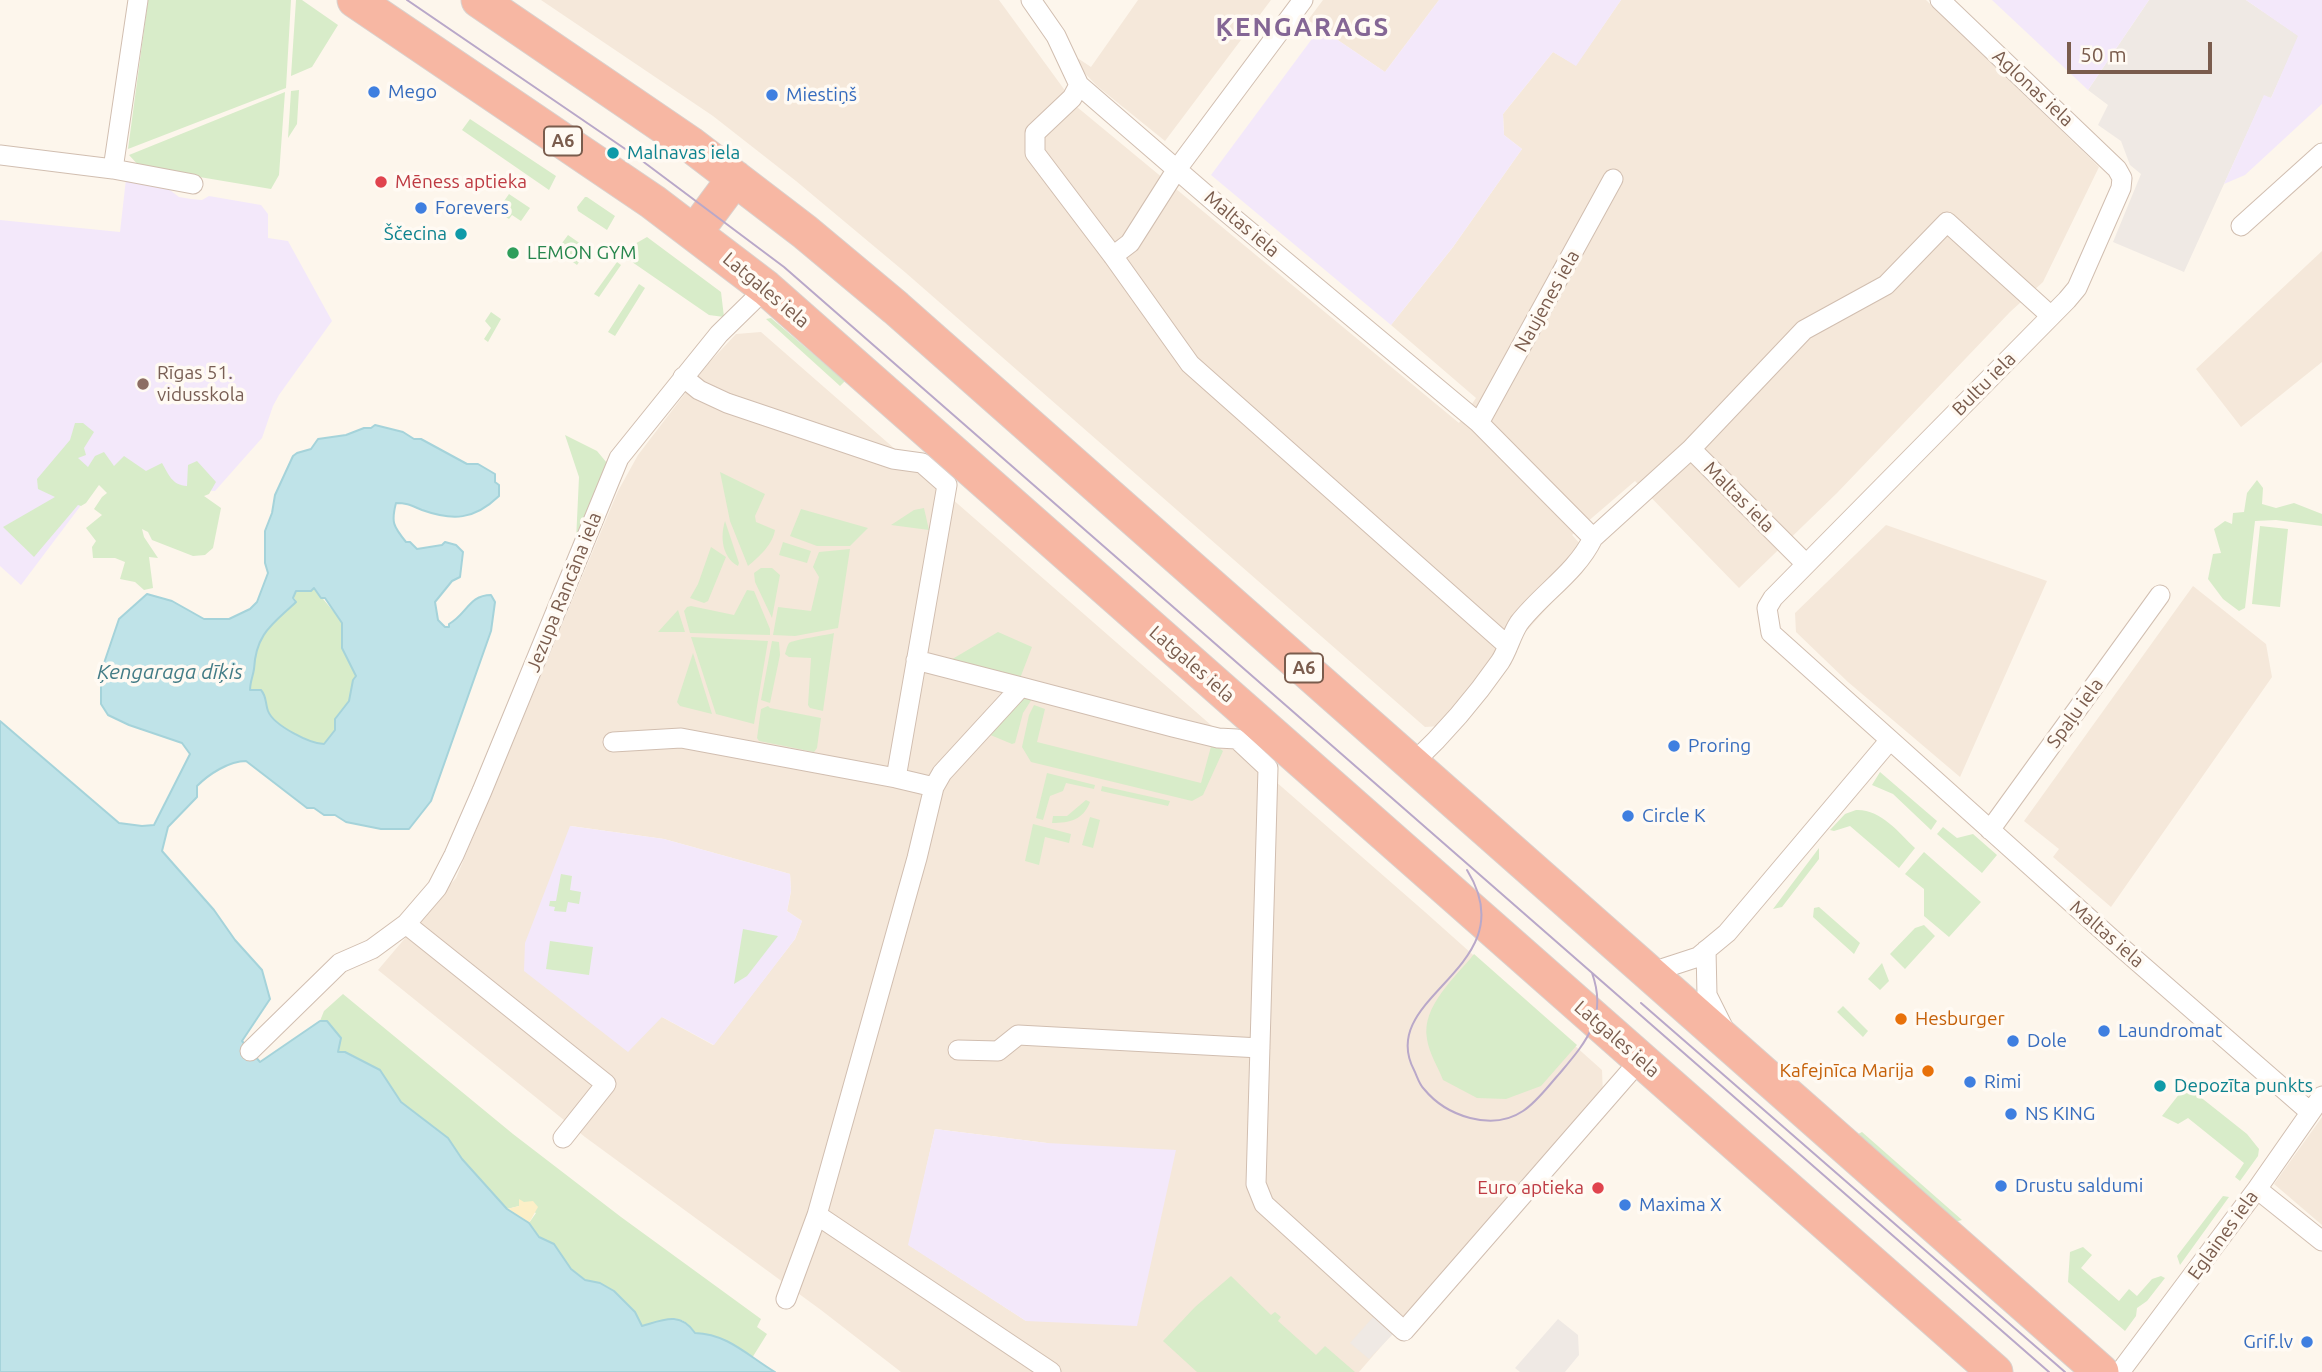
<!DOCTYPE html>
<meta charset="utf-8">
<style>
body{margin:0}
#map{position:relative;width:2322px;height:1372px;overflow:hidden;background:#fdf6ec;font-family:Ubuntu,sans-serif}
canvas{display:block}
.scale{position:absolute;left:2067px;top:42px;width:145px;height:32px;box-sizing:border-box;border:4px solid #7a5c4d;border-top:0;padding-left:9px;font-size:21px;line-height:24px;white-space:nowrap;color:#7a5c4d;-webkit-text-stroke:5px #fffaf3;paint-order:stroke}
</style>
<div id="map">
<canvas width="2322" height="1372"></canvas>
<div class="scale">50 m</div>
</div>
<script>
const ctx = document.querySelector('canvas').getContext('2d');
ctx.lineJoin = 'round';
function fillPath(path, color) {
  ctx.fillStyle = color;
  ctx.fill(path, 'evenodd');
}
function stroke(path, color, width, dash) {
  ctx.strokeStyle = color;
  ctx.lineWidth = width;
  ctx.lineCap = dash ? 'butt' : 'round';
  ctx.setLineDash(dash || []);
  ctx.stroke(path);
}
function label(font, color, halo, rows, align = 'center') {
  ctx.font = font + ' Ubuntu,sans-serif';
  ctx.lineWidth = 7;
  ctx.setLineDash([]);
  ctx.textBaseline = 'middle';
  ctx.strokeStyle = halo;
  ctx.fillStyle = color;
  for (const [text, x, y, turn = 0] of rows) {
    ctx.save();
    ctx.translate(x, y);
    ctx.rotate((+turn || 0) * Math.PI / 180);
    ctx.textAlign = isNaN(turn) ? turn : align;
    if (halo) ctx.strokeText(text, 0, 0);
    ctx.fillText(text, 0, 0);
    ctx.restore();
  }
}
fillPath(new Path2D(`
 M541,0H999L1077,107L1459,423L1476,398L1391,325L1453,247L1522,149L1504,135L1503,114L1553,52L1576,65L1621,0H1926L2099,167L2043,282L2010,312L1837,493L1739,588L1635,481L1572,535L1582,546L1583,568L1441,726L1425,727L906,273L796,181L713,116Z
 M1138,0H1271L1165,141L1097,86L1078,66L1076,57L1091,67Z
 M1323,0H1439L1385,72L1308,20Z
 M2322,251V362L2241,427L2196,369Z
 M761,332L1425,912L1602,1070L1603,1096L1492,1219L1359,1372H901L821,1310L585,1137L378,970L456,878L618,491L638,455L706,366L736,334ZM571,826L664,839L790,874L791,891L787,911L802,921L795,939L713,1045L662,1017ZM935,1129L1047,1143L1026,1321L909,1245Z
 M1886,525L2047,581L1960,777L1848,682L1796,632L1795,613Z
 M2193,586L2266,644L2272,677L2111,907L2053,857L2059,849L2024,821Z
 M2322,1117V1225L2274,1184Z`), '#f5e8da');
fillPath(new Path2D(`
 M2149,0H2246L2299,36L2271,98L2264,96L2184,272L2113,242L2141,174L2130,165L2121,141L2098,125L2108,105L2088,90Z
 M1374,1316L1393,1334L1369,1359L1350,1343Z
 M1558,1319L1578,1335L1579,1355L1565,1372H1520L1515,1368Z`), '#efe9e4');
fillPath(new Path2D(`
 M1439,0H1621L1576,66L1553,52L1503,114L1504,135L1522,149L1453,247L1391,325L1211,175L1320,28L1385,72Z
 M1992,0H2149L2088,90Z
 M2246,0H2322V104L2245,175L2224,184L2264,95L2271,98L2298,36Z
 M126,179L166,187L179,197L191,199L202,200L209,196L261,205L268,214V238L288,241L332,321L279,395L273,406L262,438L215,491L97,484L21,585L0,566V220L120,232Z
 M570,826L664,839L790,874L791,891L787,911L802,921L795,939L714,1045L662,1017L628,1052L524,971L525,943Z
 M935,1129L1047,1143L1176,1150L1137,1326L1026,1321L908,1245Z`), '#f3e8fa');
fillPath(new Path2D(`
 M148,0H291L286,88L128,149Z
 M296,0H302L338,25L312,67L291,76Z
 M299,90L297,124L288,138L291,91Z
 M285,92L279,175L271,189L140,167L129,155Z
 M470,119L556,176L549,190L462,130Z
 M509,194L530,208L521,221L512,215L509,219L497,211Z
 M585,197H587L615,216L607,230L578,211L577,207Z
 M568,235L588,249L577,265L566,257L568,254L559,247Z
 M647,237L721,292L724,317L709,315L619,253Z
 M617,262L621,265L599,297L594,294Z
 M639,284L645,288L615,336L608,332Z
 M491,312L501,319L488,342L484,339L491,328L485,321Z
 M771,318L845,381L840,386L766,319Z
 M75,423H83L94,432L84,448L86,455L78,458L88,467L95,456L104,452L114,466L124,456L146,471L162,463C169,475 172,485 187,486L188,465L197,461L216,482L209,494L204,496L221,508L213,548L205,555L193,556L152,540L148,532L142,529L144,537L158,558L149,557L153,588L144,590L135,582L120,579L125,562L115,558H93L92,547L96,541L86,528L102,515L94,509L102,497L107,493L99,485L86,503L81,506L78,505L34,557L3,527L55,497L38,489L37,479L70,440Z
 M565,435L597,451L607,463L576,541L579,477Z
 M720,472L765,494L755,516L756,522L775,530C773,544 759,557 748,566L730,521Z
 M2257,480L2263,488L2262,504L2276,508L2294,503L2322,514V526L2276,520L2255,521L2245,608L2239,611L2223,599L2208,579L2213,554L2221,553L2214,529L2225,521L2232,524L2233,513L2244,512L2247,493Z
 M924,508L929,530L891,525L914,510Z
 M801,509L868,528L850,546H817L790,536Z
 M725,521L739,563L738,566C722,557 720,537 725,521Z
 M2260,526L2288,529L2280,607L2252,604Z
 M783,542L811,551L807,563L779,555Z
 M711,547L726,557L708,601L704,603L690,598L698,584Z
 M850,549L838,628L795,636L773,635L778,607L811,611L819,577L813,567L819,552Z
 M761,568H772L780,575L772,618L755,582L754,573Z
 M314,588L343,623L342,648L356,676L353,680L349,701L335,719V730L324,744C310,744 273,726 268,711C265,703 267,697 261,690H250C250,668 257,641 271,624C278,615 289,610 296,601L293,595L296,591H310Z
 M747,590L754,591L770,629V635L690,633L684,611L687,607L691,606L734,615Z
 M678,610L685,632H658Z
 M998,632L1032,647L1019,681L949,661Z
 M834,633L823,711L810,708L808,705L811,658L789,657L785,654C786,651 787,646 789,643C792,640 827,635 834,633Z
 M691,637L768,641L754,724L716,714Z
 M772,641L779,642L780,655L770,703L761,700Z
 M693,653L712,714L680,706L677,702Z
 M1029,697L1032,699L1023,713L1015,743L1012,744L988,734L1021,699Z
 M1034,705L1045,709L1037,742L1201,783L1212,743L1223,751L1203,795L1192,801L1031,762L1022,747L1029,715Z
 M768,706L770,708L821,718L817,748L814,752L759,741L757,738L761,709Z
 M1880,772L1937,821L1931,830L1893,794L1872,785Z
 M1047,773L1095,785L1094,789L1066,783L1063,791L1050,796L1043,820L1036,818Z
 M1102,786L1170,801L1168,806L1101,791Z
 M1086,800L1090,802C1083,820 1070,823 1052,823L1053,816H1067Z
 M1856,810C1881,809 1898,832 1915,848L1899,868L1850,826L1834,831L1830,830L1845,814Z
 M1090,817L1100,820L1093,848L1082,845Z
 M1033,824L1071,834L1069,843L1045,837L1039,865L1025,861Z
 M1943,827L1957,838L1973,834L1997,855L1982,873L1937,834Z
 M1819,848V859L1782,907L1773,909Z
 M1924,852L1981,902L1949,937L1924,916V889L1905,874Z
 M561,874L572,876L570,890L581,892L579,904L568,902L566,912L554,911L555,907L549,906L550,901H556Z
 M1819,907L1860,943L1854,954L1813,917L1814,908Z
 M1924,925L1935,936L1905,969L1890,954L1915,928Z
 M743,929L778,936L747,976L734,984Z
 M550,941L593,947L589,975L546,969Z
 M1474,954L1577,1045L1541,1086L1506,1099L1477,1098L1443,1080C1438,1067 1429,1053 1427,1039C1421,1006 1456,977 1474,954Z
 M1882,963L1889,981L1880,990L1868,979Z
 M343,994L513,1134L621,1217L761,1319L757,1327L767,1334L752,1358C738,1344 716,1334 695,1333C679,1308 665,1323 642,1326L635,1312L600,1283L585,1280L571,1269L554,1244L539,1237L529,1223L536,1213L519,1206L507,1209L462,1159L448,1138L401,1102L380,1070L345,1052H338L327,1021H320L324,1011Z
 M1843,1006L1868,1031L1863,1037L1837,1012Z
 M2184,1088H2189L2247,1134L2259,1149L2258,1156L2240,1181L2235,1177L2244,1163L2188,1118L2178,1124L2162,1116Z
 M1862,1132L1962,1220L1955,1222L1856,1135Z
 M2223,1196L2229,1197L2180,1265L2177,1256Z
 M2083,1247L2092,1255L2081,1268L2119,1301L2129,1289L2137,1296L2152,1279L2161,1276L2165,1278L2147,1301L2137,1308L2136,1316L2125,1331L2068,1282L2070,1252Z
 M1231,1276L1271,1315L1275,1312L1281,1317L1278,1321L1316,1355L1325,1346L1355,1372H1197L1163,1341L1195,1307Z`), '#d8ecc9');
fillPath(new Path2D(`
 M519,1199L524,1202L533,1201L538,1207L529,1223L507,1209L519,1206Z`), '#fcefc7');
const water = new Path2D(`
 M375,425L403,432L414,439H421L467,464H478L495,474V482L499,485V496C474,520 453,521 422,510C412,506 408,503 396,503C391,522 393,526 406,542H410L417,549L442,545L445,542L456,545L463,552L460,577L452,581L435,602L438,620L445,627H449V624C467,614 469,595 491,595L495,602L491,631L431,801L409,829H381L346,822L335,815H324L314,808H307L246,761C229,761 209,774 197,786V797L168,827L162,851L214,910L235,940L262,970L270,999L242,1041L260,1062L320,1021H327L341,1038L338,1052H345L380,1070L401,1102L448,1138L462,1159L507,1209L529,1223L539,1237L554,1244L571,1269L585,1280L600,1283L614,1291L635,1312L642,1326C663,1320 680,1311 695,1333C728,1334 748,1356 775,1372H0V721L119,823L142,826L154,825L190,754L182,743L129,725L108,715L101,704V672L119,619L147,594L172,601L204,619H229L250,609L257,602L268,573L265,563V531L272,513L275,495L293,456L297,453L311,449L318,439L346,435L364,428H371ZM314,588L321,598H325L342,623V648L356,676L353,680L349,701L335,719V730L324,744C311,744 274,726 268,711C265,703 267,697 261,690H250C250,682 253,676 254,669C256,633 273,624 296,602L293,598L296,591H311Z`);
fillPath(water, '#bfe3e8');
stroke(water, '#a5d3da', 2);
const street = new Path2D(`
 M1031,0L1056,36L1079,85L1219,206L1479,423L1593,538
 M1940,0L2117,169L2122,178L2121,188L2077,288L2067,300L1773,598L1767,608L1771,633L2122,948L2310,1112
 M1079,85L1072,98L1035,133V153L1113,256L1190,364L1508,646
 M0,155L113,169L138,0
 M113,169L193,184
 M2241,226L2322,153
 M1113,256L1130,243L1177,169L1303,0
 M683,377L699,390L727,403L893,459L922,463L947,485L896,778L934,787
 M1479,423L1613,179
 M1691,449L1804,330L1886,285L1947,222L2051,316
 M916,660L1021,687
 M613,742L681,738L896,778
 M1412,764C1444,734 1475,698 1500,662C1508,650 1511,635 1519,623C1542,593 1576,573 1593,538L1691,449L1806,564
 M1990,830L2160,595
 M406,924L606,1084L563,1138
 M1706,950L1707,995L1724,1029
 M1649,973L1698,957L1727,933L1890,740
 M958,1050L998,1051L1018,1035L1260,1048
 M250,1051L340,963L372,949L406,924L437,888L454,855L482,791L619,458L719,334L766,288
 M2257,1189L2322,1241
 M817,1215L1051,1372
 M786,1299L817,1215L917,858L934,787L942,773L1021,687L1173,727L1218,738L1237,739L1268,768L1256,1184L1264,1204L1404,1331L1641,1059
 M2120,1372L2257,1189L2322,1096`);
const highway = new Path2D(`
 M355,0L653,202L766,288L1995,1372
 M479,0L690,144L805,232L896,308L2101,1372
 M695,232L735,178`);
stroke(street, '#d1beb0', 21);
stroke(highway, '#dad1cd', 37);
stroke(street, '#fff', 19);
stroke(highway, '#f7b7a3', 35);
stroke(new Path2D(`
 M407,0L637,157L784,267L2049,1372
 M1467,870C1528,968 1375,995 1414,1070C1417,1076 1419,1084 1424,1089C1446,1116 1492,1132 1523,1111C1537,1102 1549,1085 1560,1073C1586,1042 1608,1017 1592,973
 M1641,1003L2065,1372`), '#b9a8c9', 2);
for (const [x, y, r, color] of [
 [374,92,7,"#3f7fe0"],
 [772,95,7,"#3f7fe0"],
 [613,153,7,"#0f9aa8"],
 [381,182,7,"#e0444e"],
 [421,208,7,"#3f7fe0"],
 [461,234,7,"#0f9aa8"],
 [513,253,7,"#2e9e5b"],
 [143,384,7,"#8d6e63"],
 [1674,746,7,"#3f7fe0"],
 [1628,816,7,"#3f7fe0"],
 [1901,1019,7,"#e8710a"],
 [2104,1031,7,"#3f7fe0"],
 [2013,1041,7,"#3f7fe0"],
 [1928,1071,7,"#e8710a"],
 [1970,1082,7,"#3f7fe0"],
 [2160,1086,7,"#0f9aa8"],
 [2011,1114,7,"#3f7fe0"],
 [2001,1186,7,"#3f7fe0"],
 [1598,1188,7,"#e0444e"],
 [1625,1205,7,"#3f7fe0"],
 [2307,1342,7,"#3f7fe0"]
]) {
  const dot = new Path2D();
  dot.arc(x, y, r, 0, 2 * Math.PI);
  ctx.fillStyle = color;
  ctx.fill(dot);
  stroke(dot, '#fffaf3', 2.5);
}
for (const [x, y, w] of [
 [563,141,38],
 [1304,668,38]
]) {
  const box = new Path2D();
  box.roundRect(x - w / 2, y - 14.5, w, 29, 5);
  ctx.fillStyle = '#fffaf3';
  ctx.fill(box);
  stroke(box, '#7a5c4d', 2);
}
label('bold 18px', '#7a5c4d', null, [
 ["A6",563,141],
 ["A6",1304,668]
]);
label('19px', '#7a5c4d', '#fffaf3', [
 ["Aglonas iela",2033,88,43],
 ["Maltas iela",1242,224,40],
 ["Latgales iela",766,290,40],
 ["Naujenes iela",1547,301,-61],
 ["Bultu iela",1984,384,-45],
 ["Maltas iela",1739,497,45],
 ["Jezupa Rancāna iela",564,592,-68],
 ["Latgales iela",1192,664,41],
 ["Spaļu iela",2075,713,-54],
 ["Maltas iela",2107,934,41],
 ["Latgales iela",1617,1039,41],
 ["Eglaines iela",2223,1235,-54]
]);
label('19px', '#366cbe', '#fffaf3', [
 ["Mego",388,92],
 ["Miestiņš",786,95],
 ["Forevers",435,208],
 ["Proring",1688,746],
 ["Circle K",1642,816],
 ["Laundromat",2118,1031],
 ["Dole",2027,1041],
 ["Rimi",1984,1082],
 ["NS KING",2025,1114],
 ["Drustu saldumi",2015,1186],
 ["Maxima X",1639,1205],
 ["Grif.lv",2293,1342,"right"]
], 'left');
label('19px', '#0d838f', '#fffaf3', [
 ["Malnavas iela",627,153],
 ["Ščecina",447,234,"right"],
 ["Depozīta punkts",2174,1086]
], 'left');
label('19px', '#be3a42', '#fffaf3', [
 ["Mēness aptieka",395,182],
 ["Euro aptieka",1584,1188,"right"]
], 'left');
label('19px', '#27864d', '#fffaf3', [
 ["LEMON GYM",527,253]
], 'left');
label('19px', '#785e54', '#fffaf3', [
 ["Rīgas 51.",157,373],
 ["vidusskola",157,395]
], 'left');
label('19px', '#c56008', '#fffaf3', [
 ["Hesburger",1915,1019],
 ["Kafejnīca Marija",1914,1071,"right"]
], 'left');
label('italic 21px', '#437c86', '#fffaf3', [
 ["Ķengaraga dīķis",170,672]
]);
ctx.letterSpacing = '2px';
label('bold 26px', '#846695', '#fffaf3', [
 ["ĶENGARAGS",1303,27]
]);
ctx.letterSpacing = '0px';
</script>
